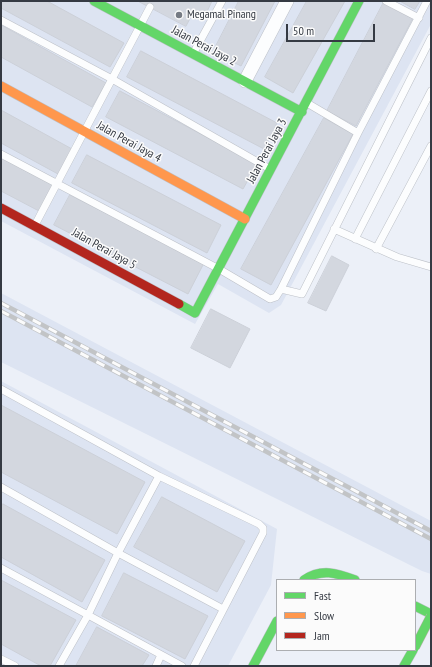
<!DOCTYPE html>
<style>
body{margin:0}
#map{position:relative;width:432px;height:667px;overflow:hidden;background:#ecf0f8;font-family:"PT Sans Narrow",sans-serif}
canvas{display:block}
.frame{position:absolute;inset:0;border:2px solid #353a43;pointer-events:none}
.legend{position:absolute;left:276px;top:579px;width:140px;height:72px;box-sizing:border-box;background:#fbfbfb;border:1px solid #acaeb1;margin:0;padding:5px 7px;list-style:none;font-size:12px;color:#353a43}
.legend li{display:flex;align-items:center;gap:8px;height:20px}
.legend b{width:20px;border:1px solid #acaeb1}
.scale{position:absolute;left:286px;top:24px;width:89px;height:18px;box-sizing:border-box;border:2px solid #353a43;border-top:0;padding-left:5px;font-size:12px;line-height:14px;white-space:nowrap;color:#353a43;-webkit-text-stroke:3px #fbfbfb;paint-order:stroke}
</style>
<div id="map">
<canvas width="432" height="667"></canvas>
<div class="frame"></div>
<ul class="legend">
<li><b style="height:5px;background:#63d668"></b>Fast</li>
<li><b style="height:5px;background:#ff974d"></b>Slow</li>
<li><b style="height:5px;background:#b3261e"></b>Jam</li>
</ul>
<div class="scale">50 m</div>
</div>
<script>
const ctx = document.querySelector('canvas').getContext('2d');
ctx.lineJoin = 'round';
function fillPath(path, color) {
  ctx.fillStyle = color;
  ctx.fill(path, 'evenodd');
}
function stroke(path, color, width, dash) {
  ctx.strokeStyle = color;
  ctx.lineWidth = width;
  ctx.lineCap = dash ? 'butt' : 'round';
  ctx.setLineDash(dash || []);
  ctx.stroke(path);
}
function label(font, color, halo, rows, align = 'center') {
  ctx.font = font + ' "PT Sans Narrow",sans-serif';
  ctx.lineWidth = 3;
  ctx.setLineDash([]);
  ctx.textBaseline = 'middle';
  ctx.strokeStyle = halo;
  ctx.fillStyle = color;
  for (const [text, x, y, turn = 0] of rows) {
    ctx.save();
    ctx.translate(x, y);
    ctx.rotate((+turn || 0) * Math.PI / 180);
    ctx.textAlign = isNaN(turn) ? turn : align;
    if (halo) ctx.strokeText(text, 0, 0);
    ctx.fillText(text, 0, 0);
    ctx.restore();
  }
}
fillPath(new Path2D(`
 M1,1H431V24L281,305L269,313L218,284L195,324L1,221Z
 M1,293L431,521V574L422,571L1,362Z
 M1,381L277,529L271,585L228,666H1Z`), '#dde4f2');
const building = new Path2D(`
 M1,1H47L124,43L110,67L1,8Z
 M138,1H212L204,18L193,13L186,26Z
 M239,1H275L241,66L213,52Z
 M307,1H345L293,93L265,77Z
 M400,1H420L415,9Z
 M384,2L413,18L356,126L327,111Z
 M1,25L106,83L92,107L1,57Z
 M141,51L277,123L264,149L127,77Z
 M120,91L257,164L243,189L106,117Z
 M1,110L72,149L58,174L1,143Z
 M324,118L353,134L271,285L241,269Z
 M87,155L221,225L207,253L72,183Z
 M1,158L52,185L39,211L1,191Z
 M70,195L204,263L188,294L54,225Z
 M332,256L349,265L326,311L308,303Z
 M211,309L250,329L230,368L191,348Z
 M1,405L145,482L117,534L1,472Z
 M162,497L245,541L217,592L134,547Z
 M3,504L105,560L82,602L1,557V507Z
 M124,573L208,616L185,659L102,616Z
 M1,580L76,620L50,666H41L1,644Z
 M97,627L149,655L142,666H76Z`);
fillPath(building, '#d3d7df');
stroke(building, '#ccd0d8', 1);
const lane = new Path2D(`
 M386,1L419,18
 M1,20L112,79L270,169
 M193,54L222,1
 M307,103L358,133
 M1,154L219,269L270,299L276,297L281,289L358,133L427,1
 M35,225L150,7
 M334,229L397,257L431,267
 M355,239L431,91
 M376,249L431,146
 M281,289L302,294L431,38
 M1,389L159,476L259,524L263,528V533L194,666
 M159,476L118,553L88,615L182,666
 M1,487L118,553L223,609
 M1,568L88,615L59,666
 M1,659L15,666
 M156,666L161,655`);
const street = new Path2D(`
 M245,81L287,1`);
const fast = new Path2D(`
 M94,1L302,112
 M179,304L195,313L359,1
 M304,580C321,568 337,573 355,580
 M415,606L431,614
 M253,666L277,621
 M404,666L413,650`);
const slow = new Path2D(`
 M1,86L245,219`);
const jam = new Path2D(`
 M1,208L179,304`);
stroke(lane, '#bdc1c8', 8);
stroke(street, '#bdc1c8', 14);
stroke(fast, '#bdc1c8', 10);
stroke(slow, '#bdc1c8', 10);
stroke(jam, '#bdc1c8', 10);
stroke(lane, '#fcfdfe', 7);
stroke(street, '#fcfdfe', 13);
stroke(fast, '#63d668', 9);
stroke(slow, '#ff974d', 9);
stroke(jam, '#b3261e', 9);
const rail = new Path2D(`
 M1,303L431,531
 M1,311L431,539`);
stroke(rail, '#c2c4c6', 4.5);
stroke(rail, '#fbfbfb', 3, [9]);
const fastBridge = new Path2D(`
 M415,647L431,616`);
stroke(fastBridge, '#bbb1ad', 10, []);
stroke(fastBridge, '#63d668', 9);
for (const [x, y, r, color] of [
 [179,15,4,"#757a82"]
]) {
  const dot = new Path2D();
  dot.arc(x, y, r, 0, 2 * Math.PI);
  ctx.fillStyle = color;
  ctx.fill(dot);
  stroke(dot, '#fbfbfb', 1.5);
}
label('12px', '#353a43', '#fbfbfb', [
 ["Megamal Pinang",187,15]
], 'left');
label('12px', '#353a43', '#fbfbfb', [
 ["Jalan Perai Jaya 2",204,46,28],
 ["Jalan Perai Jaya 4",129,142,29],
 ["Jalan Perai Jaya 3",267,151,-62],
 ["Jalan Perai Jaya 5",104,249,29]
]);
</script>
